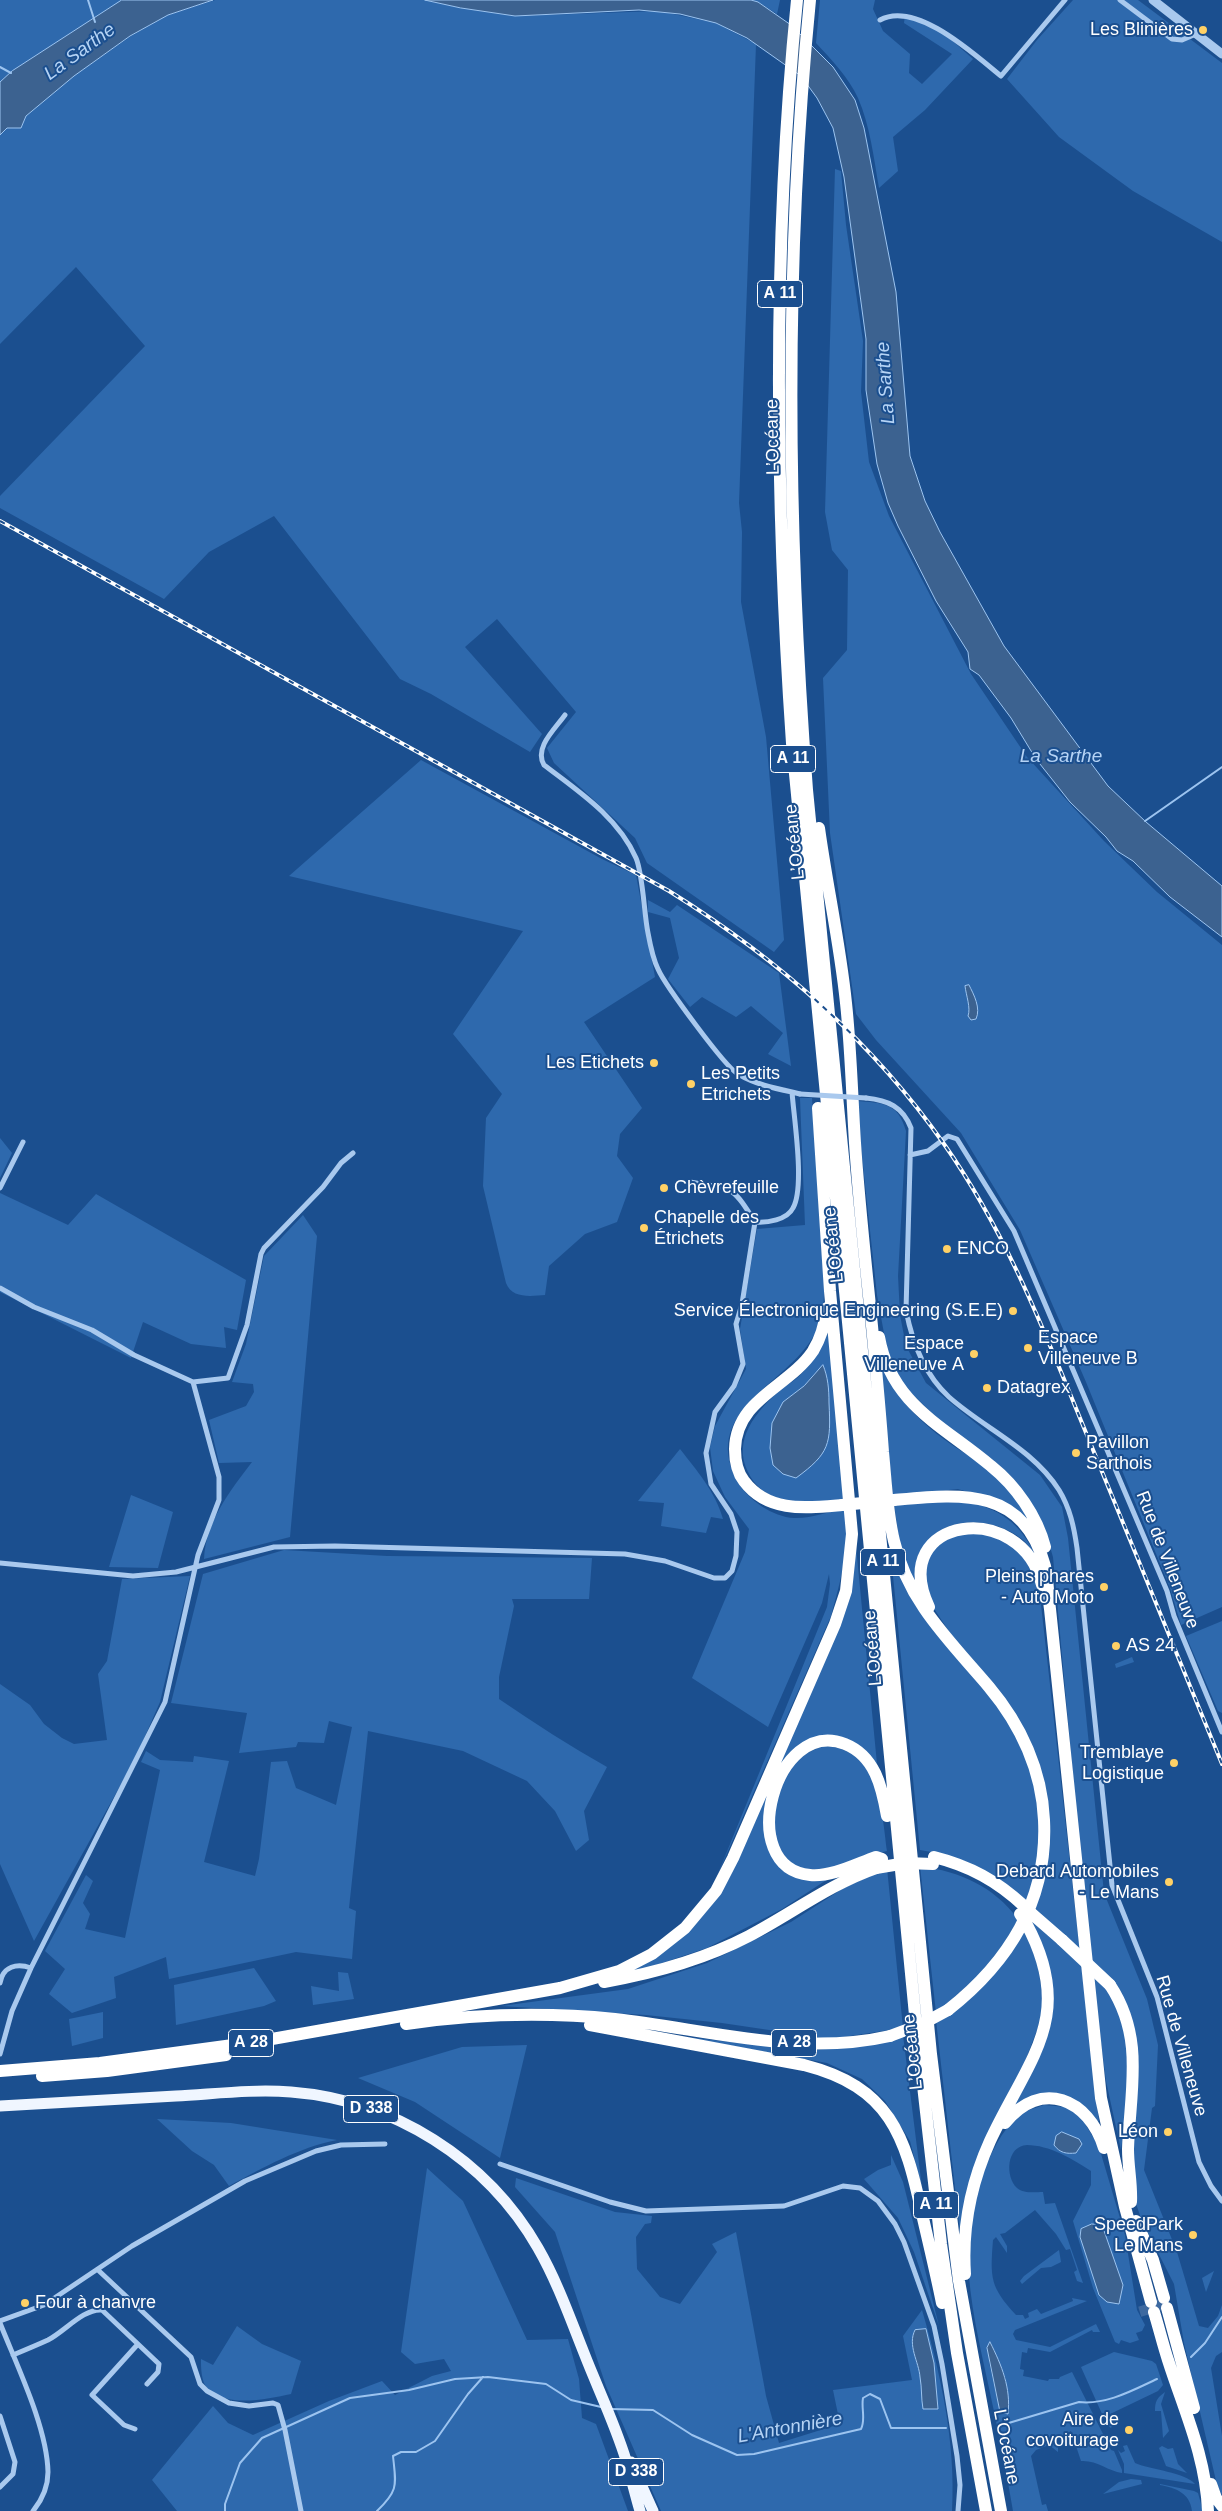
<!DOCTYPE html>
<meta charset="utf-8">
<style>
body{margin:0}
canvas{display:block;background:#1b4f8f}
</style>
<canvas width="1222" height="2511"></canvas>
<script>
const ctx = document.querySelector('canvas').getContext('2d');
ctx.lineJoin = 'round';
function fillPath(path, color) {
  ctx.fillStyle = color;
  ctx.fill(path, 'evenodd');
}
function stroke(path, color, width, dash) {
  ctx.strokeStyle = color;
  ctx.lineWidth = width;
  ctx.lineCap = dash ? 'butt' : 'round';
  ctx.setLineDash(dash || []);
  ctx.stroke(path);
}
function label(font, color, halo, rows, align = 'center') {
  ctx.font = font + ' Arial,sans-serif';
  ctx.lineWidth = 4;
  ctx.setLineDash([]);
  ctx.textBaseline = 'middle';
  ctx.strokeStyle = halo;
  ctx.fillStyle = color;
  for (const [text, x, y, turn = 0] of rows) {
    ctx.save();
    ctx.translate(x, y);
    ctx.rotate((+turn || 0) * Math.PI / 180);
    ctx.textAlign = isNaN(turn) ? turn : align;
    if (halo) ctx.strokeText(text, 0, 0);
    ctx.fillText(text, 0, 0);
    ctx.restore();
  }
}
fillPath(new Path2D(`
 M0,0H122L12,71L0,82Z
 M215,0H425L461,8L515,16L659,11L716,23L756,44L739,503L742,532L741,602L766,737L784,940L774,952L647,863L635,838L554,763L547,748L576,712L497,619L465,647L542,734L530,752L431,694L400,679L274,516L209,552L164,599L0,508V496L145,346L76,267L0,344V135L7,128H21L26,116L74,76L131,36L168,15Z
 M751,0H780L777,14L758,2Z
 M820,0H875L873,9L883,31L910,54L909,73L922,84L952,54L904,23L905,15L939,29L973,59L925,110L893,137L898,171L879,188C874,159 870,125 858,98C849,78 831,59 816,43Z
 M1073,0H1138L1222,63V242L1133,191L1059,137L1007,79L1037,40Z
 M835,169L841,171L846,225L863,341L861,392L869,462L889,516L971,674L1027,757L1104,841L1157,892L1222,945V1607L1181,1625L1170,1588L1086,1382L1020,1230L961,1133L876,1040L856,1014L830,833L823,678L847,650L848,570L832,550L825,512Z
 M421,760L602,859L636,875L655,977L584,1022L642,1108L620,1134L617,1156L633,1178L617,1222L585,1234L549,1266L545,1295C531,1296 512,1299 506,1283L483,1186L486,1118L502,1094L453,1034L523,931L289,876Z
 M648,900L670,912L677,905L779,973L791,1066L768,1054L783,1033L751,1006L736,1017L702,997L690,1007L668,979L679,958L670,918L648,912Z
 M800,1098H812C815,1145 818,1192 821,1238C822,1265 828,1295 820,1321C803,1381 695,1405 738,1482C748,1500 773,1517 794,1518C810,1519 829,1511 846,1509C850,1546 841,1580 831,1616L717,1876L827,1607L830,1584L829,1574L822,1603L768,1727L692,1678L745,1552L749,1529L725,1497L713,1471L710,1447L715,1426L746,1369L740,1329L757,1229L805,1225Z
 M856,1101C882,1103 898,1102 906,1131L898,1276L900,1315L906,1346L926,1383L1040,1475L1062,1507L1068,1538L1104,1893L1147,1999L1158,2045L1155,2106L1152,2108L1144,2170L1177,2252L1199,2326L1208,2328L1218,2316L1222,2305V2352L1216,2356L1211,2368L1222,2436V2495L1217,2485L1184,2343L1174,2284L1142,2221L1134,2198L1131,2175L1135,2035L1090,1961L1053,1557L1048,1540L1036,1514L902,1384L888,1355L877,1295Z
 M0,1138L12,1153L0,1178Z
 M0,1193L68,1225L96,1194L246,1280L237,1330L224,1327L226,1348L191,1344L143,1322L131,1358L0,1292Z
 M303,1215L317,1236L290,1537L204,1559C206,1521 230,1491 252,1462L219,1463L209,1420L246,1406L254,1392L253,1384L232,1382L246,1344L264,1256Z
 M830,1330L847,1500C812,1501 766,1510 748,1472C732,1440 756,1412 779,1391C787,1384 797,1380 803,1372C814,1359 822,1344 830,1330ZM817,1370L770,1448L783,1402L804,1386Z
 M878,1355C891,1395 921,1424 955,1447C967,1455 980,1461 990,1470C1012,1488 1024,1511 1037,1535L1006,1504L958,1489L893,1496Z
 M680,1449C697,1471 715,1491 723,1519L711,1517L706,1533L661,1526L664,1503L638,1501Z
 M131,1495L173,1512L158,1568L109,1567Z
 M963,1501C999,1508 1021,1523 1036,1557C1031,1550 1026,1541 1019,1537C990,1516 939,1515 921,1551C917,1560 920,1586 919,1597L900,1546L894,1504Z
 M983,1531L1021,1552L1039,1587L1080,1952L1033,1909L1043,1875L1036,1764L931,1604L924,1572L932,1551L952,1534Z
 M889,1535L894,1560L960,1658L1020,1735L1039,1798L1040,1859L1026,1903C991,1872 967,1857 920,1850Z
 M855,1536L877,1764L820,1736L798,1746L782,1766L768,1845L777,1864L788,1874L806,1880L828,1879L782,1909L707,1948L623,1976L699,1920L837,1630Z
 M284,1550L387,1556L592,1558L589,1599H512L514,1606L499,1677V1699C534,1723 570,1746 607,1767L584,1811L589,1840L576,1851L555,1811L527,1781L463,1751L368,1731L349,1908L356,1911L352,1959L296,1952L169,1979L166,1957L114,1977L116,1998L72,2013L49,1994L65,1969L45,1951L86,1875L93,1881L83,1903L90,1914L85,1929L125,1938L160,1770L141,1762L146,1751L160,1760L193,1762L194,1756L229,1761L204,1862L255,1876L259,1859L271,1762L287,1761L296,1788L336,1805L352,1727L329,1721L324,1743L298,1742L296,1747L239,1753L247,1713L171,1703L203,1574Z
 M190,1576L160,1702L135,1759L34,1941L0,1864V1684L30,1705L44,1724L62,1738L74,1744L107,1740L98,1674L107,1661L122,1579Z
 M1222,1621V1713L1218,1711L1186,1636Z
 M1132,1657L1134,1662L1116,1668L1115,1664Z
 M823,1746C878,1747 882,1809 887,1851C852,1860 829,1876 792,1866C787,1858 778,1848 775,1840C770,1824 779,1782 789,1769C799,1758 809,1751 823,1746Z
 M920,1866C961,1872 993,1886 1018,1919L1003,1945L977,1977L936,2013Z
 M887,1868L903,2028L830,2039L722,2023L646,2015L501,2006L628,1989L707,1963L791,1922L842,1889Z
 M1030,1915L1081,1961L1099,2122L1083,2107L1052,2096L1008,2115L1048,2032Z
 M1024,1928L1037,1952L1045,2009L960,2232L936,2020Z
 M254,1968L276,2001L264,2006L176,2025L174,1985Z
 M338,1972L348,1973L354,1999L313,2005L311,1986L339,1991Z
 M1092,1973L1109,1989L1127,2026L1128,2096L1121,2150L1106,2081Z
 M103,2012V2038L72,2046L69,2019Z
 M903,2035L922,2188L910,2141L885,2101L862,2079L827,2063L678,2036L809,2051L883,2042Z
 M527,2045L500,2158L415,2102L358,2078L462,2047Z
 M1044,2105L1066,2107L1081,2117L1099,2147L1125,2235L1137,2310L1145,2325L1142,2331L1136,2333L1139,2340L1130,2343L1121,2340L1119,2344L1115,2342L1093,2288L1073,2221L1091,2185V2171C1073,2159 1049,2145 1027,2145C1006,2146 1005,2177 1017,2188C1024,2194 1036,2192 1043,2192L1045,2204L1055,2203L1083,2283L1077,2281L1074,2272L1077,2270L1070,2249L1066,2250L1056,2234L1035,2210L1005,2233L1000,2234L1007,2246V2253L996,2237L993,2240C990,2278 990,2287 1016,2315H1023L1025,2319L1029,2317L1028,2313L1037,2309L1041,2314L1073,2301L1072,2298L1087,2301L1015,2330L1013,2334L1016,2340L1050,2347L1096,2324L1100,2332H1093L1092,2330L1050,2352L1028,2348L1027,2353L1022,2352L1020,2369L1024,2370L1023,2376L1048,2381L1049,2379H1059L1060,2377L1072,2372L1111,2450L1114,2451L1122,2470V2473C1108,2471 1097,2460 1081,2461L1071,2431L1058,2438V2452L1049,2445L1036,2450L1031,2456L1042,2505L1046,2504L1048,2511H1013C1006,2470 998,2429 989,2388C980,2346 969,2301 968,2258C968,2213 985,2145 1019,2115C1025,2110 1036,2108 1044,2105ZM991,2343L1006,2379L1000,2412L989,2362Z
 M157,2119L231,2123L337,2140C300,2147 262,2168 229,2186L214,2165L192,2151Z
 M891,2155L903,2182L939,2326L914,2252L898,2218L864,2179L878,2170L891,2165Z
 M427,2168L463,2201L527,2340L568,2339L579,2379L582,2418L596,2424L628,2511H177L152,2480L213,2406L228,2423L253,2435L329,2401L382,2381L395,2395L432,2376L451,2371L444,2359L415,2364L401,2352Z
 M516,2178L615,2212L652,2216L651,2223L645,2224L636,2237L637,2269L660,2297L680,2304L717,2252L712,2244L736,2232L766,2396L779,2443L840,2424L833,2390L912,2380L903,2336L922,2310C941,2375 956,2443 952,2511H661L606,2386L555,2232L515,2187ZM926,2329L934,2363L938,2409L921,2394Z
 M1059,2250L1061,2262L1051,2267L1041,2268L1022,2284L1020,2281L1024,2276Z
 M1214,2271L1206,2292L1202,2278Z
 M237,2326L262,2344L301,2361L291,2394C267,2399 228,2408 208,2389C201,2382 201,2368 201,2359L213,2365Z
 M1114,2352L1152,2361L1156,2364L1163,2385L1158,2391L1108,2415L1110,2422L1114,2421V2423L1111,2428L1107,2425L1081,2367Z
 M1165,2392L1161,2404L1169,2431L1163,2438L1161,2411H1155C1155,2401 1157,2398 1165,2392Z
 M1127,2445L1135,2463C1151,2470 1185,2472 1195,2484L1124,2473V2464L1118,2450L1121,2453L1125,2451L1123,2446Z
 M1162,2446L1168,2449L1173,2448L1178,2464L1187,2473L1166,2466L1159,2448Z
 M1131,2479L1141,2480L1142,2484L1103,2494L1119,2482Z
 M1160,2484L1194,2491L1198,2493L1203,2511H1192C1190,2493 1176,2488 1160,2485Z`), '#2e69ad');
const water = new Path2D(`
 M122,0H213L168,15L130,36L74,76L26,116L21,128H7L0,135V82L12,71Z
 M425,0H751L758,2L791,25L833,67L855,100L864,128L896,292L910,456L925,501L940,532L1004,646L1108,786L1146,822L1222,886V937L1170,897L1133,861L1117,851L1106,837L1070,802L1036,759L1011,718L979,675L970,669L968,652L936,601L898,526L888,503L877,464L866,390V339L844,177L833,128L817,98L801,76L747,38L716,23L680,14L639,10L515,16L461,8Z
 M969,985C974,995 981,1008 976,1019L971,1020L968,1016C971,1008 966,995 965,986Z
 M823,1365C828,1377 829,1389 829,1403C831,1444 830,1453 796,1478L783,1474L773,1465L770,1448L772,1423L783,1402L804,1386Z
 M1062,2132L1079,2139L1082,2144L1076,2153C1066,2154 1060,2153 1054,2145L1056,2136Z
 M1092,2224L1102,2225L1123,2285L1119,2304L1107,2302L1099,2295L1080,2237L1081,2229Z
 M926,2329L934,2363L938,2409H923C921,2398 922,2388 920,2377C919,2362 907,2345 915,2330Z
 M990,2342C1002,2366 1011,2388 1008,2414L1000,2412L987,2348Z`);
fillPath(water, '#3c6290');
stroke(water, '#9cc4f0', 1);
stroke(new Path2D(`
 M88,0L95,22
 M0,67L11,73
 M1145,821L1222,767
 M1191,2357L1205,2343L1222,2317
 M611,2409L653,2410L692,2435L737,2455L754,2454L861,2429C866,2419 861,2409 863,2398L870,2394L880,2399L891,2428H946
 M1002,2425L1079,2402C1107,2405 1133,2390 1157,2379
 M225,2511V2504L240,2463L262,2438L350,2398L409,2390L455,2379L488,2377L546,2384L571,2400L601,2407
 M377,2511C399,2490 396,2485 393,2456L401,2452H416L435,2441L468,2394L483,2377`), '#9cc4f0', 2);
stroke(new Path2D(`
 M1156,2300L1159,2311
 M1144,2305L1147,2315`), '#3d69a0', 12, [12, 6]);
stroke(new Path2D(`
 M1120,0L1172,39L1182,40L1196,34
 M880,20C916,0 975,55 1001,76L1065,0
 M565,715C554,730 534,748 544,765C578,791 618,817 636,858C643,874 644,914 648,933C650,944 653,959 658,969C665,985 725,1067 738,1074C755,1084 773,1088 792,1092
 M866,1098C888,1100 903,1107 911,1128L906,1310C912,1342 924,1374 949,1397C985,1429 1032,1448 1059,1490C1070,1508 1074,1527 1077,1548L1112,1885L1157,1997L1199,2162L1211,2186L1222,2201
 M910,1155L928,1151L948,1136L957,1139L1014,1231L1167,1591L1174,1616L1222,1732
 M0,1188L23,1142
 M755,1222C767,1223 787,1220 793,1208C805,1187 794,1119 792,1092L800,1094
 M0,1288L34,1307L92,1330L134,1355L193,1382L219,1477V1500L198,1555L165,1702L31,1968L12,2011L0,2054
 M193,1382L228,1378L247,1325L261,1254L264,1248L323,1187L341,1163L353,1153
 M0,1563L133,1576L176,1572L274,1547L335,1546L625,1554L665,1561L714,1578H725L732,1571L736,1556L737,1532L731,1514L711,1484L706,1453L715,1412L734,1386L743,1364L736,1324L742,1304L755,1222C731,1184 733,1189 690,1182
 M0,1983C3,1966 17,1963 31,1968
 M500,2164L610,2202L646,2211L784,2206L843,2186L860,2188L878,2201L895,2224L904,2242L934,2326L942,2364L957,2456L960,2485L958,2511
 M98,2270L191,2357L200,2384L207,2391L229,2403L249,2406L273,2403L278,2405L285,2430L301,2511
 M0,2321L44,2305L132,2246L245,2181L316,2151L341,2145L385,2144
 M0,2323C17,2366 47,2427 48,2472C48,2486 42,2500 33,2511
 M13,2355C25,2350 37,2345 48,2340C64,2332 84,2308 102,2310L159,2364L158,2372L147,2384
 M0,2416L15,2462L13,2474L0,2487
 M135,2429L124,2425L92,2395L138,2344`), '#a9c9ee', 5);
stroke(new Path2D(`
 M1153,0L1222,54`), '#a9c9ee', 9);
stroke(new Path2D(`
 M0,2106C59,2103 117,2099 176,2096C214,2094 253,2089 291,2092C393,2100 487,2159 538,2248C557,2281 570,2318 584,2353C598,2389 615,2424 626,2460C631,2477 635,2494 640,2511
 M631,2462L653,2511`), '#f0f6ff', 11);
stroke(new Path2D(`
 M797,0C772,247 775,496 792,743L915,2015L941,2244L957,2353L986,2511
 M810,0C784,263 787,527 807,790L931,2054L959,2281L1001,2511
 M819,828C827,886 840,944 846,1003C851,1050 852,1096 855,1143C859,1204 866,1265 872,1326C876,1368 880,1410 883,1452C886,1482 887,1512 894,1541C908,1602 950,1641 989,1687C1021,1725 1042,1771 1044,1820C1048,1901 1009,1962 948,2010
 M827,1308C825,1323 821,1338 813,1351C789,1387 736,1399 735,1449C735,1460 737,1472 744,1481C768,1513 806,1508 842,1505
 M879,1337C891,1405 944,1426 991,1466C1016,1486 1037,1516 1045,1547
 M894,1500C960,1494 1023,1486 1045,1566C1048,1580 1048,1595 1050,1609L1101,2098L1125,2207L1151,2302
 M929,1607C886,1516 1022,1498 1042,1585
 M934,1857C970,1866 997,1881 1024,1906
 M882,1859L876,1857C856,1864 832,1877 810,1875C734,1868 775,1716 845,1744C875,1756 882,1787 887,1816
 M1031,1913L1062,1940
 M604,1982C655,1973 703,1960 749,1936C791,1914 830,1884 876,1868
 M1110,1985C1145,2038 1130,2090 1128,2149C1128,2167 1132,2185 1131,2202
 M406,2024C475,2014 545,2012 615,2019C706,2029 798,2057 890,2036
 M590,2025L804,2065C890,2087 905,2135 922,2214C929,2244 936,2273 942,2303
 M0,2071L100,2063L255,2042L560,1988L619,1971L652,1954L685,1928L716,1891L733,1858L835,1624L846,1591L852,1534L830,1291L818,1108
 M42,2076L107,2071L226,2055
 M1005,2123C1041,2078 1089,2099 1104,2148
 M1136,2221L1153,2260L1164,2298
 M965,2274C962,2229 971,2183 990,2141C1028,2059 1077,2017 1026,1923
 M1167,2308L1194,2408
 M1154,2312C1159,2328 1163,2345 1168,2360C1184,2410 1206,2457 1208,2511
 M1211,2484L1216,2498L1222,2506`), '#fff', 12);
const rail = new Path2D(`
 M0,521L669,891C777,958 871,1040 944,1144C1008,1235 1047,1338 1089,1440C1134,1548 1178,1656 1222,1764`);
stroke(rail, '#fff', 4);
stroke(rail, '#1b4f8f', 2, [5.5]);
stroke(new Path2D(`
 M800,1094L866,1098`), '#a9c9ee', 5);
stroke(new Path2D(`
 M842,1505L894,1500
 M876,1868L906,1863L933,1864
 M1024,1906L1031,1913
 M1020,1914L1026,1923
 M1062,1940L1110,1985
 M890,2036L922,2024L948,2010`), '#fff', 12);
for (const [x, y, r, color] of [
 [1203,30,5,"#ffd166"],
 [654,1063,5,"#ffd166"],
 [691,1084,5,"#ffd166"],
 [664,1188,5,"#ffd166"],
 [644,1228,5,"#ffd166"],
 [947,1249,5,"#ffd166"],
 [1013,1311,5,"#ffd166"],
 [1028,1348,5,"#ffd166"],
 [974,1354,5,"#ffd166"],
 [987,1388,5,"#ffd166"],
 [1076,1453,5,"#ffd166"],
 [1104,1587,5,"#ffd166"],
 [1116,1646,5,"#ffd166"],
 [1174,1763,5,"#ffd166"],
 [1169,1882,5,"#ffd166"],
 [1168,2132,5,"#ffd166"],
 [1193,2235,5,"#ffd166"],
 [25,2303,5,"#ffd166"],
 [1129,2430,5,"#ffd166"]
]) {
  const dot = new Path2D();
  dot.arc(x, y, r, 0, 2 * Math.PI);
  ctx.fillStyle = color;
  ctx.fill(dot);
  stroke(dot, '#1b4f8f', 2);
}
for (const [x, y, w] of [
 [780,294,45],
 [793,759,45],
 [883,1562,45],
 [251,2043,45],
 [794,2043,45],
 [371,2109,55],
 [936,2205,45],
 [636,2472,55]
]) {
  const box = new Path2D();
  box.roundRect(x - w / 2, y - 13.5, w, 27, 4);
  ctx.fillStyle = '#1b4f8f';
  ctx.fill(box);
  stroke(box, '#fff', 1);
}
label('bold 16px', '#fff', null, [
 ["A 11",780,294],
 ["A 11",793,759],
 ["A 11",883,1562],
 ["A 28",251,2043],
 ["A 28",794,2043],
 ["D 338",371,2109],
 ["A 11",936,2205],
 ["D 338",636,2472]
]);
label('18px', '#fff', '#1b4f8f', [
 ["Les Blinières",1193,30],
 ["Les Etichets",644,1063],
 ["Les Petits",701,1074,"left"],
 ["Etrichets",701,1095,"left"],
 ["Chèvrefeuille",674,1188,"left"],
 ["Chapelle des",654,1218,"left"],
 ["Étrichets",654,1239,"left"],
 ["ENCO",957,1249,"left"],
 ["Service Électronique Engineering (S.E.E)",1003,1311],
 ["Espace",1038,1338,"left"],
 ["Villeneuve B",1038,1359,"left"],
 ["Espace",964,1344],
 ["Villeneuve A",964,1365],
 ["Datagrex",997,1388,"left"],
 ["Pavillon",1086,1443,"left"],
 ["Sarthois",1086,1464,"left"],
 ["Pleins phares",1094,1577],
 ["- Auto Moto",1094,1598],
 ["AS 24",1126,1646,"left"],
 ["Tremblaye",1164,1753],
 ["Logistique",1164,1774],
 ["Debard Automobiles",1159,1872],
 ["- Le Mans",1159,1893],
 ["Léon",1158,2132],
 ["SpeedPark",1183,2225],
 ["Le Mans",1183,2246],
 ["Four à chanvre",35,2303,"left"],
 ["Aire de",1119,2420],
 ["covoiturage",1119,2441]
], 'right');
label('18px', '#fff', '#1b4f8f', [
 ["L’Océane",773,437,-91],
 ["L’Océane",795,842,-96],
 ["L’Océane",834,1245,-96],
 ["Rue de Villeneuve",1167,1560,69],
 ["L’Océane",873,1648,-95],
 ["Rue de Villeneuve",1181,2046,74],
 ["L’Océane",913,2052,-96],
 ["L’Océane",1006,2447,79]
]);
label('italic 19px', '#b5d3f5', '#1b4f8f', [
 ["La Sarthe",80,52,-36],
 ["La Sarthe",886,383,-94],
 ["La Sarthe",1061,757],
 ["L'Antonnière",790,2428,-10]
]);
</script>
